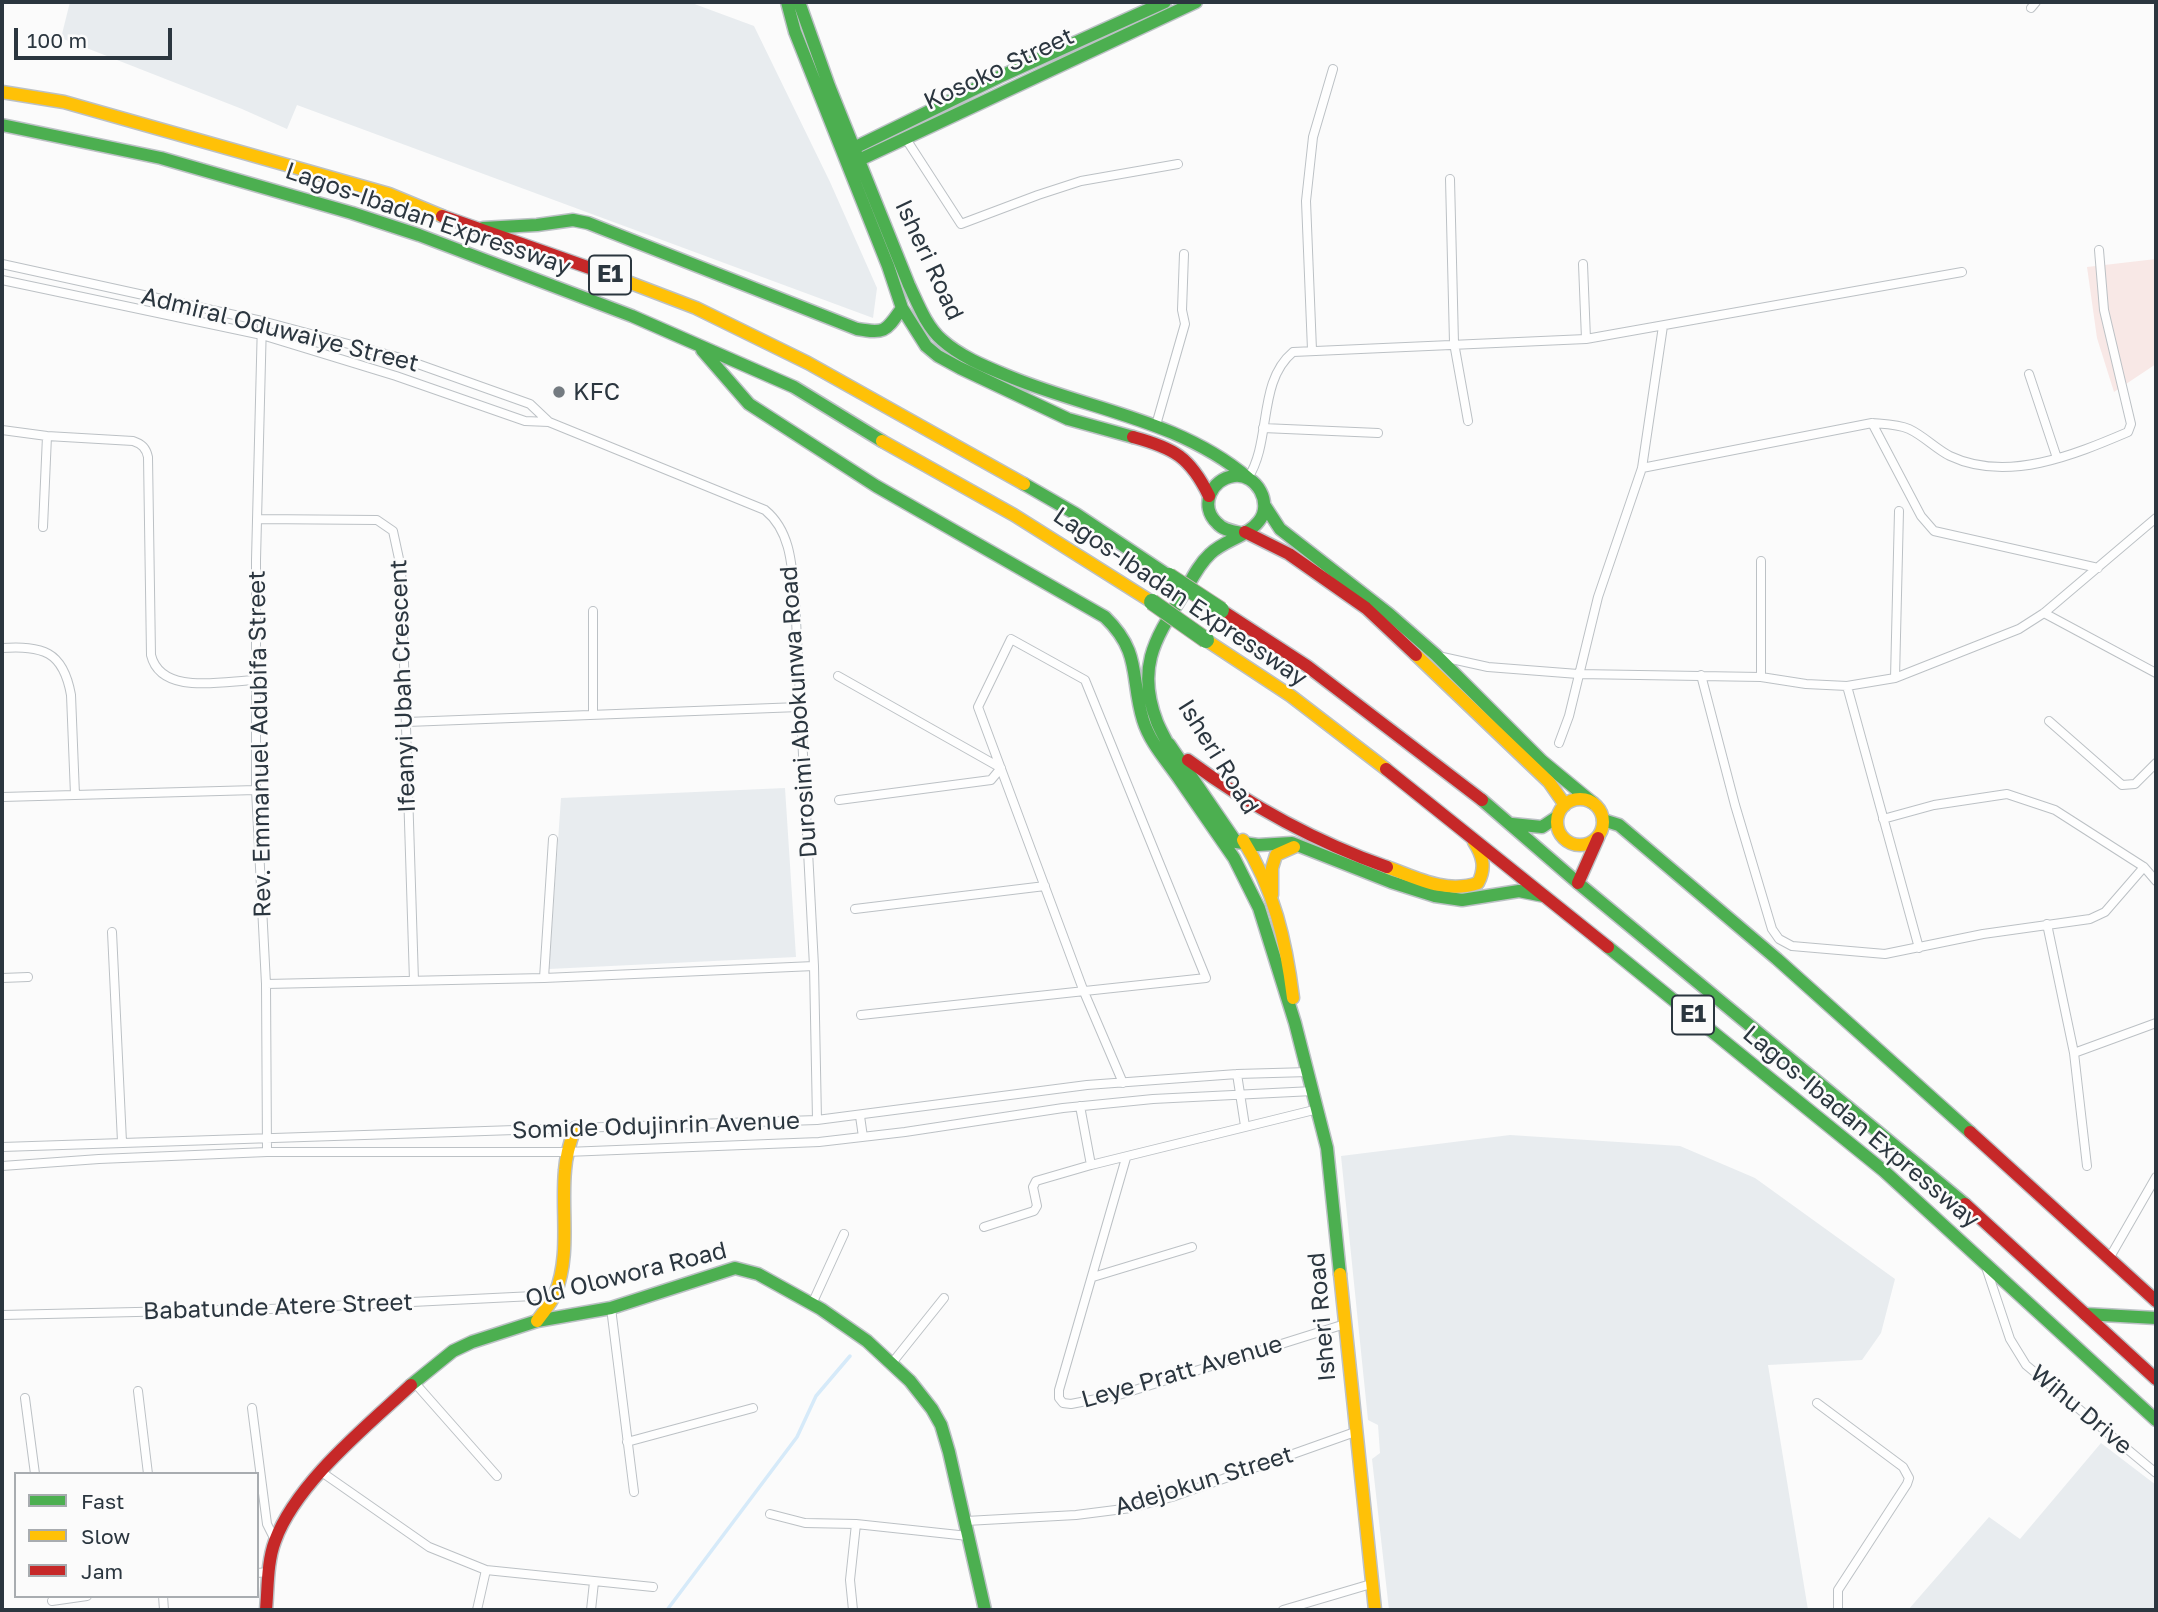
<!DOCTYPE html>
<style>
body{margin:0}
#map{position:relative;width:2158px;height:1612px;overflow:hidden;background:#fbfbfb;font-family:"Golos Text",sans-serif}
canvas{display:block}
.frame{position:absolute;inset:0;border:4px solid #2b363f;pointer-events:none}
.legend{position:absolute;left:14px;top:1472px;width:245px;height:126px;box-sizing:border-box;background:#fbfbfb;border:2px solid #a8acb0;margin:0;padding:9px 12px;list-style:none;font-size:21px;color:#2b363f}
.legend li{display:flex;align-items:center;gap:14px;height:35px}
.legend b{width:35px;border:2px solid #a8acb0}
.scale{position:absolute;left:14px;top:28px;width:158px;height:32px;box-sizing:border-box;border:4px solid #2b363f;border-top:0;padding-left:9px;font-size:21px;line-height:24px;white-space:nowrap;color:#2b363f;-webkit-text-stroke:5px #fbfbfb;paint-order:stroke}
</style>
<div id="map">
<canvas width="2158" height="1612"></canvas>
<div class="frame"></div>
<ul class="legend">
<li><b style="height:9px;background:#4caf50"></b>Fast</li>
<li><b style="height:9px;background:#ffc107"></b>Slow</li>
<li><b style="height:9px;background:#c62828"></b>Jam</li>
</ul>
<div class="scale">100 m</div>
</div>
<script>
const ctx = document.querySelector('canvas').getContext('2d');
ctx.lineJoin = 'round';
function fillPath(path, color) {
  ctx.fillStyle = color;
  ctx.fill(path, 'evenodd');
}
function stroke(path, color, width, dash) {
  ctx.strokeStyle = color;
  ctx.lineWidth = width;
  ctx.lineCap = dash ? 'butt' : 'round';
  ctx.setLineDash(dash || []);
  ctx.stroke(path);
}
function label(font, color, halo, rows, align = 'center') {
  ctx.font = font + ' "Golos Text",sans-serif';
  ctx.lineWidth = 5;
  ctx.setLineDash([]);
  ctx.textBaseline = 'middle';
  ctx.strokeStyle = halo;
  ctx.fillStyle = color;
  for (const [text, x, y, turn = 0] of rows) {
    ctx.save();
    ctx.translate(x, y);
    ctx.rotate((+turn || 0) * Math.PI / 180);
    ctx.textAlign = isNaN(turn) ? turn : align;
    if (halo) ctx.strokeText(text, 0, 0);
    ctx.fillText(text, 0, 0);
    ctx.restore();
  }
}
fillPath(new Path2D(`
 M70,2H689L754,26L830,182L877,288L873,318L297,105L287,129L242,109L61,38Z
 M785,788L796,957L549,969L561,798Z
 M1510,1135L1680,1146L1755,1178L1895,1279L1881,1333L1862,1360L1768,1365L1808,1610H1389L1372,1459L1380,1453L1378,1425L1368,1420L1341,1156Z
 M2101,1443L2156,1485V1610H1908L1989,1517L2020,1539Z`), '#e8ecef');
fillPath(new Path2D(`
 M2156,259V364L2114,392L2097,338L2087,267Z`), '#f8e8e6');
stroke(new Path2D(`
 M667,1610L797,1437L816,1396L850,1356`), '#d6eaf9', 3.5);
const street = new Path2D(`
 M2031,8L2036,2
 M906,139L961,224L1038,195L1081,181L1178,164
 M1450,179L1454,343L1468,421
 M2,264L262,321L401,358L530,404L549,422
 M1583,264L1586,339
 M2,280L262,335L396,376L525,421L549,422L765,510C792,532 792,569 795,601L814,966L817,1120
 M262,321L256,560V790L266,984L267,1152
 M1312,350L1306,201L1313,137L1333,69
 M2029,374L2057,458
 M1872,423L1921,516L1934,531L2098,568
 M1156,425L1185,324L1182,310L1184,254
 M1263,428L1378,433
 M2,430L47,436L133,441C142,444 146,448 148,457L151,655C161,696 223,681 255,680
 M1642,468L1872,423C1884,424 1898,424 1909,429C1924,436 1936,449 1950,456C2007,483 2074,455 2128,432L2131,424L2104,310L2099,250
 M1248,478C1272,441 1257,382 1293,352L1586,339L1962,272
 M257,519L377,520L393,531L401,568L414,981
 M43,527L47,436
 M1761,561V677
 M593,611V715
 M2044,613L2156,673
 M2,648C42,646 63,650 71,695L75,795
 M1438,656L1488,667L1578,674L1761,677L1806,684L1847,686L1895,678L2019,629L2044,613L2156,518
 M1701,675L1735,805L1772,929L1779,939L1792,946L1885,954L1983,934L2090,919L2105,912L2144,867
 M838,676L1001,768L991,780L839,800
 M1895,678L1899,511
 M1847,686L1919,948
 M2049,721L2122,785L2135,784L2156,763
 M407,722L799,707
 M1559,743L1569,716L1598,597L1642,468L1663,326
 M2,797L256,790
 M1883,819L1934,805L2007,794L2055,810L2144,867L2156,881
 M855,909L1045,886
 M2047,924L2074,1053L2087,1166
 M112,932L122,1142
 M2,978L28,977
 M544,978L553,839
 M266,984L544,978L814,966
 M861,1015L1206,978L1085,680L1011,639L978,707L1084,992L1123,1083
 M2074,1053L2156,1023
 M1237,1074L1245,1126
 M1080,1106L1091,1165
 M860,1116L863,1137
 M2,1147L817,1120L1087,1085L1237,1074L1309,1072
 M1126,1158L1059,1390V1398L1063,1403L1071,1404L1122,1394L1345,1324
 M2,1166L99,1159L267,1152H566L819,1142L905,1132L1063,1108L1153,1099L1313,1091
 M984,1227L1034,1211L1037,1206L1033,1187L1036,1181L1091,1165L1318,1109
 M2110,1257L2156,1177
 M1987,1270L2010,1339L2026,1365L2156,1473
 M1093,1277L1192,1247
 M812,1304L844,1234
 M611,1308L634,1492
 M2,1315L270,1309L554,1295
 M892,1363L944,1298
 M414,1382L497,1476
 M138,1391L148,1474
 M25,1398L35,1474
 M1817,1403L1903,1467L1909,1478L1907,1484L1838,1590V1610
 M252,1408L267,1524L275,1540
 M627,1442L753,1408
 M320,1471L429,1547L486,1570L653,1587
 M770,1514L805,1523L856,1524L968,1536
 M966,1521L1076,1515L1131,1508L1172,1497L1355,1432
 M257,1573L269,1572
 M163,1596L164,1610
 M52,1601L87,1596
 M477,1610L486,1570
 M591,1610L594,1582
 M853,1610L850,1580L856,1524
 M1283,1610L1371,1584`);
const fast = new Path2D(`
 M787,2L795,32L888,266L902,308L926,346L938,356L960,368L1068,419L1133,437
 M799,2L829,86L909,285C918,304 926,326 942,340C962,358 989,368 1013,378C1092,410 1181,421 1248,478
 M2,125L161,158L352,213L419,235L632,316L794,387L882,441
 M854,148L999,77L1165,2
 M859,160L1196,2
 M483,228L537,225L573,220L588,223L857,329C886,334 886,331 902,308
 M702,350L749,404L876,486L1105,617C1142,653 1130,677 1143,720C1150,743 1167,761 1180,780
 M1024,484L1076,514L1169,576
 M1265,506L1280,529L1389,614L1436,655L1542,761L1593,803
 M1169,744L1236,842L1258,845L1292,843L1391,882L1435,896L1462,900L1519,891L1544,896
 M1171,751C1167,741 1161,732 1157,722C1137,670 1153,641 1181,598C1190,583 1197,566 1210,554C1224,540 1247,537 1259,521C1273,504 1257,473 1234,476C1211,479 1199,506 1217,523C1223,530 1232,531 1241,533
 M1177,772L1180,780L1234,858L1259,908L1295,1023L1327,1148L1340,1274
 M1482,800L1578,883L1965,1204
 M1603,820L1619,825L1777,959L1970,1132
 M1512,824L1542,827L1557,817
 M1608,947L1884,1171L2156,1420
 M2085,1314L2156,1318
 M411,1385L453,1351L472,1342L537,1321L611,1308L735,1268L758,1274L821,1309L867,1341L910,1381L932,1409L941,1425L949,1452L985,1610`);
const slow = new Path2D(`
 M2,92L64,102L389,194L442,216
 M607,274L696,308L808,363L1024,484
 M882,441L1014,515L1152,602
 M1206,640L1291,696L1386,769
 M1416,655L1549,782L1565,805
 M1557 822a23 23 0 1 1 46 0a23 23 0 1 1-46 0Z
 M1243,840C1274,889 1286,941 1293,998
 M1387,867C1417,878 1446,894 1478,883C1486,868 1483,856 1474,842
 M1272,895V868L1276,855L1294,847
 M1340,1274L1375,1610
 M537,1321C543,1312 551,1304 555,1294C571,1255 561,1211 565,1170C566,1155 570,1142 575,1128`);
const jam = new Path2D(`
 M442,216L607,274
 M1133,437C1174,448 1190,457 1209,496
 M1245,532L1289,554L1366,608L1416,655
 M1221,610L1307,666L1482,800
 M1188,760C1249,805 1316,842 1387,867
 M1386,769L1608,947
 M1578,883L1598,838
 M1970,1132L2156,1301
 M1965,1204L2156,1379
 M266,1610C268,1588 267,1562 275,1541C296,1483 367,1426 411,1385`);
stroke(street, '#bcc1c5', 10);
stroke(fast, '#bcc1c5', 15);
stroke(slow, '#bcc1c5', 15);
stroke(jam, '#bcc1c5', 15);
stroke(street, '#fefefe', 8);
stroke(fast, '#4caf50', 12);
stroke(slow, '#ffc107', 12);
stroke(jam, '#c62828', 12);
const fastBridge = new Path2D(`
 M1169,576L1221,610
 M1152,602L1206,640`);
stroke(fastBridge, '#c3b5b5', 18, []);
stroke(fastBridge, '#4caf50', 16);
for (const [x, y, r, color] of [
 [559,392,7,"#747b81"]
]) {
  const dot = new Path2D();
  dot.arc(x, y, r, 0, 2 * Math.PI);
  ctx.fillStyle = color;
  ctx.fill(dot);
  stroke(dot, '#fbfbfb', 2.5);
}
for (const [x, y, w] of [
 [610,275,42],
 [1693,1015,42]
]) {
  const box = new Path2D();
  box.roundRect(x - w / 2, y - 19.5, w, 39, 5);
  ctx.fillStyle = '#fbfbfb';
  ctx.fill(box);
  stroke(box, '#2b363f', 2);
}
label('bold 23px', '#2b363f', null, [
 ["E1",610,275],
 ["E1",1693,1015]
]);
label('24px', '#2b363f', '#fbfbfb', [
 ["Kosoko Street",999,69,-25],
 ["Lagos-Ibadan Expressway",428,219,19],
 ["Isheri Road",929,260,65],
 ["Admiral Oduwaiye Street",280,330,14],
 ["Lagos-Ibadan Expressway",1180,597,34],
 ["Ifeanyi Ubah Crescent",403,686,-92],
 ["Durosimi Abokunwa Road",799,712,-94],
 ["Rev. Emmanuel Adubifa Street",260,744,-91],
 ["Isheri Road",1218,757,58],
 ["Somide Odujinrin Avenue",656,1126,-2],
 ["Lagos-Ibadan Expressway",1861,1127,40],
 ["Old Olowora Road",626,1275,-14],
 ["Babatunde Atere Street",278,1307,-2],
 ["Isheri Road",1322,1317,-95],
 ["Leye Pratt Avenue",1182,1372,-16],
 ["Wihu Drive",2081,1410,40],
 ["Adejokun Street",1204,1481,-17]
]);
label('24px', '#2b363f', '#fbfbfb', [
 ["KFC",573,392]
], 'left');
</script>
